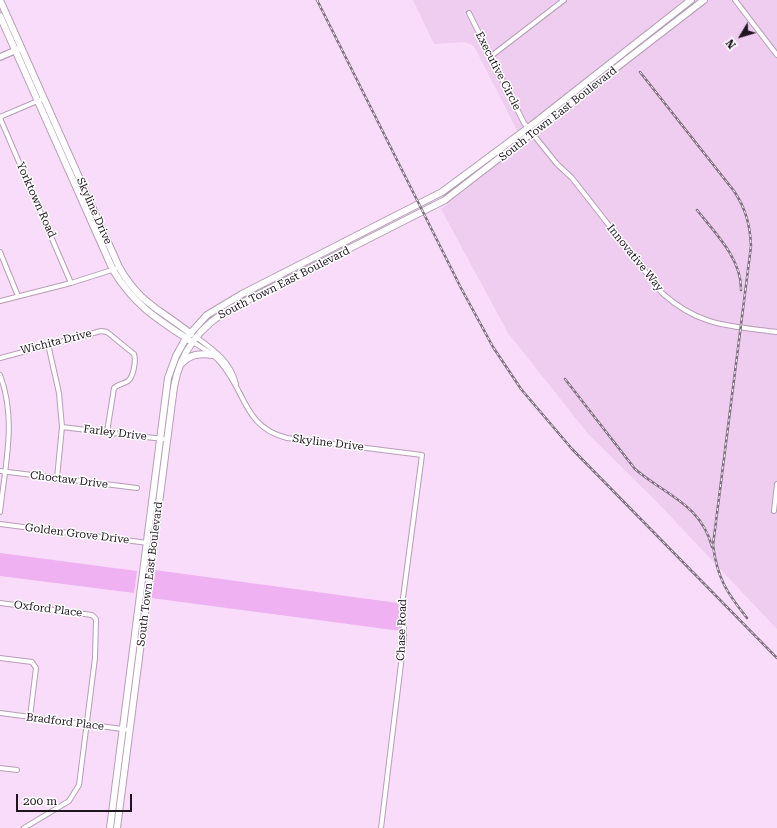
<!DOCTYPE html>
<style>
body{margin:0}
#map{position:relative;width:777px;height:828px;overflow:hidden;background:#f8dcf9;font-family:"Roboto Serif",serif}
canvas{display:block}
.north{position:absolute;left:721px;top:16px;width:40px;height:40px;-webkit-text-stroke:3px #fff;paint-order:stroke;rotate:232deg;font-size:11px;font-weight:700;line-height:16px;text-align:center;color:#1e151f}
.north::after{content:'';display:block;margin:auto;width:14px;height:18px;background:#1e151f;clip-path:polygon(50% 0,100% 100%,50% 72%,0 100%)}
.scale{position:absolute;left:16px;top:794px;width:116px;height:18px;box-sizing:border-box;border:2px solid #1e151f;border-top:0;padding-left:5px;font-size:12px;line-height:14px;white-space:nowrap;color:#1e151f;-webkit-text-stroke:3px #fff;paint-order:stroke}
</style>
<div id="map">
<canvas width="777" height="828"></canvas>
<div class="north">N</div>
<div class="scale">200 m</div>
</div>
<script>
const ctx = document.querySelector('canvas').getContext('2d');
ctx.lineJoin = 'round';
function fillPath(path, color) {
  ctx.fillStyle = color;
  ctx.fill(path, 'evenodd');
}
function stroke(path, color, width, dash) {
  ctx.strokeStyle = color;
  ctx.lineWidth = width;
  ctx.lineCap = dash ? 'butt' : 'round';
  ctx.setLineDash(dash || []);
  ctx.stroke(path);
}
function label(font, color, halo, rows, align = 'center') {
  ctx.font = font + ' "Roboto Serif",serif';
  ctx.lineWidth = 3;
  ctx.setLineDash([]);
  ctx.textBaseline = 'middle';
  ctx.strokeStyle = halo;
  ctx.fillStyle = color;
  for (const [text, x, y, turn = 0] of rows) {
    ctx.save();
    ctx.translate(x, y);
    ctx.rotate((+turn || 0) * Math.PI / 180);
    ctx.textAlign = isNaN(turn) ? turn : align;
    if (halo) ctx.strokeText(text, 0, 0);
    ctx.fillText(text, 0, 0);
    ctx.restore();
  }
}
fillPath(new Path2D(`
 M413,0H777V629L655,500L589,435L508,333L441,209L524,144L474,46L465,42L434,44Z`), '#efcdf0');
fillPath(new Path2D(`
 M0,553L137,571L134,593L0,576Z
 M155,570L398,603L401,631L151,598Z`), '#f0b1f3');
const minor = new Path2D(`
 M735,0L777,55
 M469,13L524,123L557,164L572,178L662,293C700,327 730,326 777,332
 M490,57L564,0
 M0,117L40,100
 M0,118L71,283
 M0,252L18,296
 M0,301L71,283L115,269
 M196,337C214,350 231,362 236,384
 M193,342C202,348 213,353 220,362C246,391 243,427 287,438L422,455L403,598L404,639L381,828
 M48,344L59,393L62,427L57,478
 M0,358L101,331L107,332L134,354C136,360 134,376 128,381C124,384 118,384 114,388L107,432
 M0,375C17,419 5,466 0,512
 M62,427L163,439
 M0,471L137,488
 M774,511L777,484
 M0,524L148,543
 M0,603L92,615L96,619L95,658L79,785L69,801L24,828
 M0,658L32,662L36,668L30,717
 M0,713L130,730
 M0,768L17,770`);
const tertiary = new Path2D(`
 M0,57L21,48`);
const secondary = new Path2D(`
 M0,0L119,267C140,304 160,309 191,334
 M0,16L113,270C134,305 156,318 189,340
 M181,364C190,354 200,353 213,355
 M110,828L168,378L176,356L186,338L207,315L242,294L442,192L528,128L691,0
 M117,828L174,387C180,352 201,325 232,308L445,200L704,0`);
stroke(minor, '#b79db8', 6);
stroke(tertiary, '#b79db8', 8);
stroke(secondary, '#b79db8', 8);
stroke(minor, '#fff', 4);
stroke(tertiary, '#fff', 5.5);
stroke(secondary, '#fff', 6);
const rail = new Path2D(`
 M317,0L461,288L493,347L521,389L572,449L777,658
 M640,72L734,191C746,209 750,225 751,246L713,545C717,578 727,593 747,618
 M697,210C715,233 742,259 741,290
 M565,379L635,469C665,495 701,504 712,547`);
stroke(rail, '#806f81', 2.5);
stroke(rail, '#fff', 1, [3]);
label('11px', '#1e151f', '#fff', [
 ["Executive Circle",498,71,63],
 ["South Town East Boulevard",558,114,-38],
 ["Yorktown Road",36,200,66],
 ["Skyline Drive",94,211,66],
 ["Innovative Way",635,258,51],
 ["South Town East Boulevard",284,283,-27],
 ["Wichita Drive",56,342,-14],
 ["Farley Drive",115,433,7],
 ["Skyline Drive",328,443,7],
 ["Choctaw Drive",69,480,7],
 ["Golden Grove Drive",77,534,7],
 ["South Town East Boulevard",150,574,-83],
 ["Oxford Place",48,609,7],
 ["Chase Road",402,630,-88],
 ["Bradford Place",65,722,7]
]);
</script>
